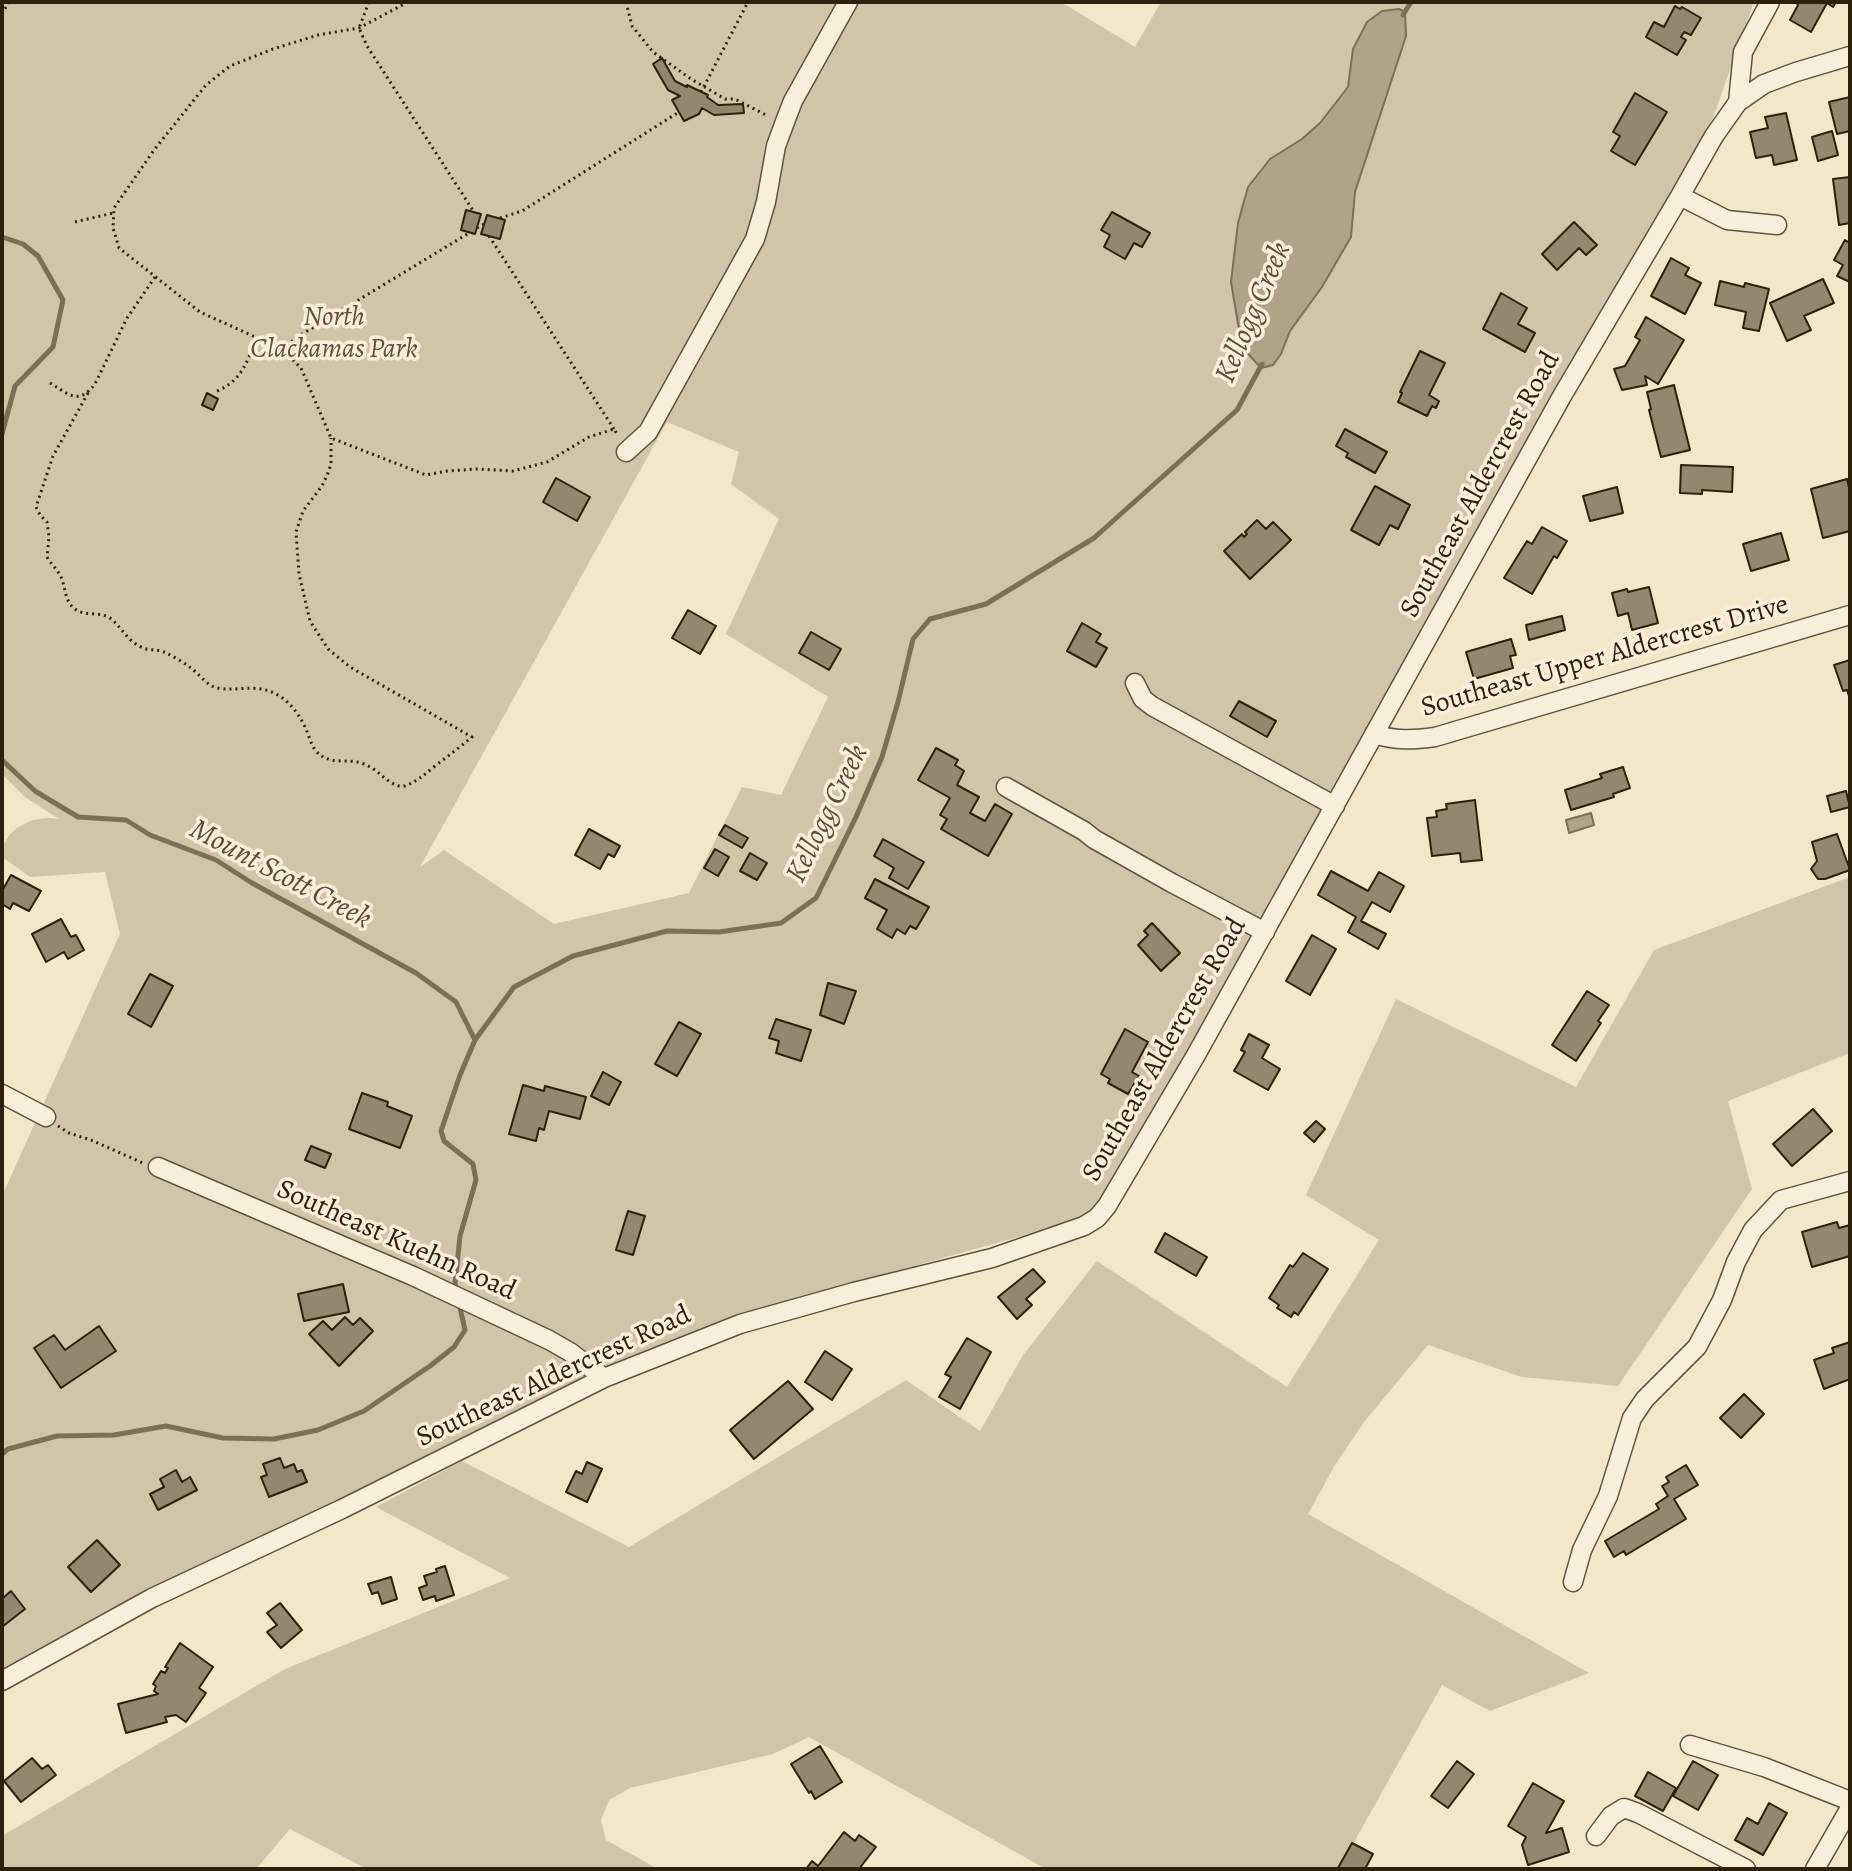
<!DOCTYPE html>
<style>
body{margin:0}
#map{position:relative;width:1852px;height:1871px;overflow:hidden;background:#f2e7c9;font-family:Alegreya,serif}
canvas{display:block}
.frame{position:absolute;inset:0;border:4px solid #2f200e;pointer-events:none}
</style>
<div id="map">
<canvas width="1852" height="1871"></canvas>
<div class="frame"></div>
</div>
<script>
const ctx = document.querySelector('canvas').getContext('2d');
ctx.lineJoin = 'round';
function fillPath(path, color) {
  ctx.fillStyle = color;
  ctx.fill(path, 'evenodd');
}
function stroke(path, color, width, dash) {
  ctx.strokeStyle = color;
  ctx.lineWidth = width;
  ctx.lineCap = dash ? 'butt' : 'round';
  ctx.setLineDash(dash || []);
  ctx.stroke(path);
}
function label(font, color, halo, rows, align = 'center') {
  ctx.font = font + ' Alegreya,serif';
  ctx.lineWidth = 7;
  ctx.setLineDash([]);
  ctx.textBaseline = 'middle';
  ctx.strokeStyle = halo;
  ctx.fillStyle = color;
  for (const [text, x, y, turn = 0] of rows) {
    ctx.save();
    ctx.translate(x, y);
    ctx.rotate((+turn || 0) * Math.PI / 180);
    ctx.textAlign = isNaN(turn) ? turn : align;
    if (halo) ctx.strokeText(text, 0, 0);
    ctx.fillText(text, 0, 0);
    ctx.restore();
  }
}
fillPath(new Path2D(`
 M2,2H1061L1135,47L1161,2H1754L1713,118L1105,1198L1083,1219L734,1316L199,1568L2,1672V1196L120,934L105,872L30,877L2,857C2,828 35,814 59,819L25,797L2,774ZM667,422L739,452L731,484L779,519L726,634L828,697L781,795L742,787L689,893L554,924L444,850L420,867Z
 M1850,877V1053L1728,1101L1752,1189L1618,1386L1522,1377L1428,1345L1364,1422L1335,1465L1308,1514L1589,1673L1490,1711L1442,1685L1339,1869H1046L809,1737L773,1754L630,1788L609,1800L601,1820L606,1840L658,1869H367L290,1829L256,1869H2V1836L285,1669L510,1578L376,1507L462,1461L629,1547L906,1380L980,1431L1023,1355L1097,1261L1287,1387L1379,1240L1306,1195L1396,999L1576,1087L1654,950Z`), '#d1c5a9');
const water = new Path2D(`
 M1399,9L1405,12L1406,36L1355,192L1351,237L1322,287L1290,331L1281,354L1273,365L1261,368L1242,347L1231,282L1238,223L1248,187L1270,159L1302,139L1320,123L1348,87L1353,49L1367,22L1382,11Z
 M1591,813L1594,825L1569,833L1566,820Z`);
fillPath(water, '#b0a389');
stroke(water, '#7c6f58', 2);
stroke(new Path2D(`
 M1403,15L1411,2
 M2,237L23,244L38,256L63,300L53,347L15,386L2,434
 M2,760L35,791L78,817L126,820L150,835L216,860L252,883L416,973L456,1002L475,1040
 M456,1289L455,1284L460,1236L476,1180L473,1164L444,1141L441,1131L460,1075L475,1040L514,987L573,956L667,931L719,932L781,923L816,898L856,817L882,757L898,702L913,639L930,619L986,604L1094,538L1237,410L1262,364
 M2,1454L8,1449L57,1436L114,1435L166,1426L223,1438L274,1439L318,1430L364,1411L430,1366L454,1347L465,1330L459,1303`), '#7c6f58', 5);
const building = new Path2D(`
 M1796,2H1836L1833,7L1827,3L1811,32L1790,20L1798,5Z
 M1675,6L1680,9L1682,7L1701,18L1691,35L1684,32L1681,37L1686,40L1677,55L1646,37L1654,22L1664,27Z
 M662,58L675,81L687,87V85L708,95L707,97L718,105L743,104L744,113L714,115L702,108L699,114L684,121L672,100L680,96L668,90L653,64Z
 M1635,93L1667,112L1635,165L1611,151L1620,136L1613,132Z
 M1850,97V131L1837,134L1829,102Z
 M1786,113L1797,160L1774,165L1772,155L1756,158L1750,132L1768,128L1765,117Z
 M1832,131L1838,155L1818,161L1812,137Z
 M1850,177V223L1839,225L1833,179Z
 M466,210L481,214L475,234L461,230Z
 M1112,212L1150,233L1142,247L1134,243L1125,259L1104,247L1110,235L1101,230Z
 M487,215L505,220L500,239L481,234Z
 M1574,222L1597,245L1586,255L1579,248L1557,270L1542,254Z
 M1845,240L1850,243V282L1837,276L1843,265L1834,260Z
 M1671,258L1689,268L1685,275L1701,283L1685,314L1651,296Z
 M1823,279L1834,303L1804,316L1811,330L1787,341L1770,303Z
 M1720,281L1744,287L1745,283L1769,289L1759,331L1743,328L1746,312L1715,305Z
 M1501,293L1527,308L1518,324L1535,333L1525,352L1483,329Z
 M1646,317L1684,340L1658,384L1645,376L1647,385L1622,390L1614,369L1625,366L1640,340L1635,337Z
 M1420,351L1445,363L1429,395L1439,401L1436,408L1432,406L1427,416L1398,402L1402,393L1400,392Z
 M1674,385L1690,450L1661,457L1649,410L1651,409L1647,392Z
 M207,393L218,399L213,410L202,405Z
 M1345,429L1387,452L1375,473L1346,457L1348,453L1336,446Z
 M1681,465L1733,467L1732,492L1702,490V494L1680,493Z
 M556,478L590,497L577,521L543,502Z
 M1847,479L1850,492V531L1823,538L1811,489Z
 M1375,486L1410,505L1398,529L1390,525L1379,545L1351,530Z
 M1617,487L1623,513L1590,521L1583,496Z
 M1257,520L1266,529L1273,522L1291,540L1250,579L1224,551L1242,534L1244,537L1247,534L1245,532Z
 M1542,527L1567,541L1557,558L1554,556L1532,594L1504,578L1527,541L1532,544Z
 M1781,533L1789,560L1751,571L1743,544Z
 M1649,587L1658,623L1632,630L1628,613L1618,616L1612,593L1627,589L1628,592Z
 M688,610L716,626L700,654L672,638Z
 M1562,616L1565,630L1529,640L1526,625Z
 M1082,623L1101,634L1096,642L1107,648L1096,667L1067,651Z
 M811,632L841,649L829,670L799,653Z
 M1511,639L1516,655L1510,656L1513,668L1474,679L1466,652Z
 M1850,660V699L1847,690L1843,691L1834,665Z
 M1239,701L1276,721L1267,737L1230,716Z
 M936,748L958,760L955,765L964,771L957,785L979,797L970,813L985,821L995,804L1012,814L988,856L941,829L947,819L940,815L950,798L918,780Z
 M1623,767L1630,788L1613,794L1614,797L1571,810L1565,790L1602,778L1600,774Z
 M1846,791L1850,807L1831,812L1827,796Z
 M1475,800L1482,860L1461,862L1460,853L1432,856L1427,818L1437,817L1436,811L1447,809L1446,804Z
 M725,825L748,838L742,848L719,835Z
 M589,829L620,846L614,857L608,854L600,869L575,855Z
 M1837,834L1850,870L1825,879H1818L1811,869L1817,861L1812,842Z
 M883,839L924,862L908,889L889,878L894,868L874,856Z
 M715,849L729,857L718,876L704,868Z
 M750,853L767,863L757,880L740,871Z
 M1331,871L1368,891L1379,872L1404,886L1390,912L1372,902L1361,921L1386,934L1378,949L1348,932L1356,917L1318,895Z
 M11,875L41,891L29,911L13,903L10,909L2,904V891Z
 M875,879L929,907L916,929L910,926L905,934L897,929L892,938L877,929L887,910L865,898Z
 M61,919L71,937L76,935L84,950L68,959L64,952L46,962L32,934Z
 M1152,923L1180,953L1161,971L1138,945L1148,935L1144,931Z
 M1312,935L1336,949L1310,995L1286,981Z
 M150,974L173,986L151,1027L128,1014Z
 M828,983L856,991L844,1024L820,1015Z
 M1587,991L1609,1005L1598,1021L1601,1023L1576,1061L1552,1045Z
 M776,1019L811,1030L801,1061L776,1053L779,1041L769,1038Z
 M679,1022L701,1034L677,1076L655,1064Z
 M1125,1029L1148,1042L1132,1072L1139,1076L1128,1094L1108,1083L1110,1079L1101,1074Z
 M1249,1034L1269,1045L1262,1058L1280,1069L1268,1090L1234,1071L1245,1052L1241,1050Z
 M603,1072L621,1082L609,1105L591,1096Z
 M523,1085L544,1091L545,1086L586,1097L580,1119L549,1111L544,1130L539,1128L536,1141L509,1134Z
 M362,1093L388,1102L387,1106L412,1116L400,1148L349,1129Z
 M1813,1109L1832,1131L1792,1166L1773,1144Z
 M1316,1121L1325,1129L1314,1142L1304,1133Z
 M311,1146L331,1154L325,1168L305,1160Z
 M628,1211L645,1216L633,1255L616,1250Z
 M1837,1222L1839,1228L1850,1225V1256L1812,1267L1802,1232Z
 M1165,1233L1207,1257L1196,1276L1155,1252Z
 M1303,1253L1328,1269L1298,1315L1294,1312L1291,1317L1277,1308L1279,1305L1269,1298L1290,1265L1293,1267Z
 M1033,1269L1045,1282L1026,1299L1032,1305L1017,1319L998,1297Z
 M343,1284L349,1312L304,1321L298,1294Z
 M345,1317L353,1325L360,1318L373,1331L339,1366L309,1334L323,1321L332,1330Z
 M99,1326L116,1351L61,1388L34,1348L54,1335L65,1350Z
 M967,1338L991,1352L960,1409L939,1397L951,1377L945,1374Z
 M1850,1342V1379L1824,1389L1814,1360L1834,1353L1832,1348Z
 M825,1351L852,1369L832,1400L805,1382Z
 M788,1381L813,1409L754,1459L730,1430Z
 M1744,1394L1764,1414L1741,1438L1720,1418Z
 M280,1458L284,1468L294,1464L297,1472L302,1470L307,1482L269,1497L261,1477L267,1475L263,1464Z
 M587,1462L602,1469L587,1502L566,1492L576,1471L582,1474Z
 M1686,1465L1698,1485L1674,1499L1686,1519L1626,1555L1624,1551L1614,1557L1605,1541L1659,1509L1656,1504L1668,1496L1662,1486L1669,1482L1666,1477Z
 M176,1470L182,1482L190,1477L197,1490L158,1510L150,1494L164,1487L160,1479Z
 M97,1540L120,1565L91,1592L68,1567Z
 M445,1566L454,1595L436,1601L435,1596L423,1600L419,1588L427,1585L424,1576L437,1572L436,1569Z
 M391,1577L397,1599L382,1604L378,1592L372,1594L368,1584Z
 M11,1591L25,1609L2,1627V1599Z
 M280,1603L302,1630L281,1648L267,1632L277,1625L267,1613Z
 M180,1643L213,1667L199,1688L206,1693L186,1722L176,1715L165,1717L167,1722L126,1733L118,1704L158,1694L154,1691L156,1686L153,1684L161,1671L165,1673L168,1668L165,1667Z
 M820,1746L842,1782L815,1799L811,1791L809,1793L791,1764Z
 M32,1758L42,1769L48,1765L56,1775L21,1802L4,1781Z
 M1457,1761L1474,1774L1448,1808L1431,1796Z
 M1693,1761L1718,1775L1698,1810L1673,1796Z
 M1648,1772L1676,1788L1663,1811L1635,1796Z
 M1533,1783L1564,1801L1546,1833L1562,1828L1569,1852L1528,1865L1522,1845L1526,1837L1508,1826Z
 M1769,1803L1787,1813L1763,1855L1735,1840L1747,1818L1758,1824Z
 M844,1832L855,1841L859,1835L876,1847L859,1869H806L812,1861L818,1866Z
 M1352,1843L1373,1854L1365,1869L1338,1868Z`);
fillPath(building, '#94876f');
stroke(building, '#2f200e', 2);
const minor = new Path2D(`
 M1738,102L1743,52L1770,2
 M1680,196L1727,220L1777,225
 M626,452L648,432L755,239L766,202L776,146L786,119L793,101L848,2
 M1135,683L1143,699L1152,706L1335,806
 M1374,734C1395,741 1414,740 1435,737L1850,615
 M1006,787L1084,831L1094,839L1172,883L1265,932
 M2,1094L46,1117
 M158,1167L413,1276L549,1340L570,1352L604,1378
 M1573,1582L1582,1550L1608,1496L1632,1418L1645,1399L1697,1347L1722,1300L1736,1262L1753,1230L1781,1200L1850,1181
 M2,1681L152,1598L342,1509L604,1378L740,1324L854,1292L992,1258L1084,1226L1097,1218L1107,1206L1196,1055L1562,396L1680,196L1714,136L1738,102L1764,84L1796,72L1850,56
 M1690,1745L1764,1767L1850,1801
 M1596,1836L1611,1816L1624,1808L1638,1813L1746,1869
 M1815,1869L1850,1808`);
stroke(minor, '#60523d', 21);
stroke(new Path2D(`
 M369,2L359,28L367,46L474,212
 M408,2L359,28L318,35L273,49L230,66L206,85L154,150L114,208L113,228L119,248L200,312L282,349L301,368L331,438L426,475L447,471L477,469L513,471L547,462L589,437L614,429L617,434
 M626,2L632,26L653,52L691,79L725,99H735L768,116
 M2,14L9,2
 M701,92L748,2
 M500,218L522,211L679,112
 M75,222L113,213
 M477,228L484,224
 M489,236L614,429
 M282,349L299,336L469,233
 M50,383C69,394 78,406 95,384L127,318L155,277
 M217,391C243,380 246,362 258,337
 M88,393L53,456L36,507L40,515L47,522L49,537L47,557C51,564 57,569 61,577C66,588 64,601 75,609C86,617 99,611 110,618C121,626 126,640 141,647C148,651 157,649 164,652C173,656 183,662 191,668C199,674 205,683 214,687C232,693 254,683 274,693C289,700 299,714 306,729C309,736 311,745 316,751C329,766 346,758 361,763C380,769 383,782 402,787C417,782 424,775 435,766C448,756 460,747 472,737L350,667L328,649L310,621L299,574L296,532L303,511L322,486L328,473L331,464V438
 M58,1126L69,1133L91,1140L143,1163`), '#2f200e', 3, [2, 4]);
stroke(minor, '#f7efdc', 18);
label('italic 28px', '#60523c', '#f7efdc', [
 ["North",334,318],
 ["Clackamas Park",334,350]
]);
label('28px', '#2f200e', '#f7efdc', [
 ["Southeast Aldercrest Road",1481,485,-61],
 ["Southeast Upper Aldercrest Drive",1605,657,-16],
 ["Southeast Aldercrest Road",1165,1050,-60],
 ["Southeast Kuehn Road",396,1241,24],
 ["Southeast Aldercrest Road",554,1377,-25]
]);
label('italic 30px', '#5c4e39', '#f7efdc', [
 ["Kellogg Creek",1254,313,-67],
 ["Kellogg Creek",828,814,-64],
 ["Mount Scott Creek",280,875,28]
]);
</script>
